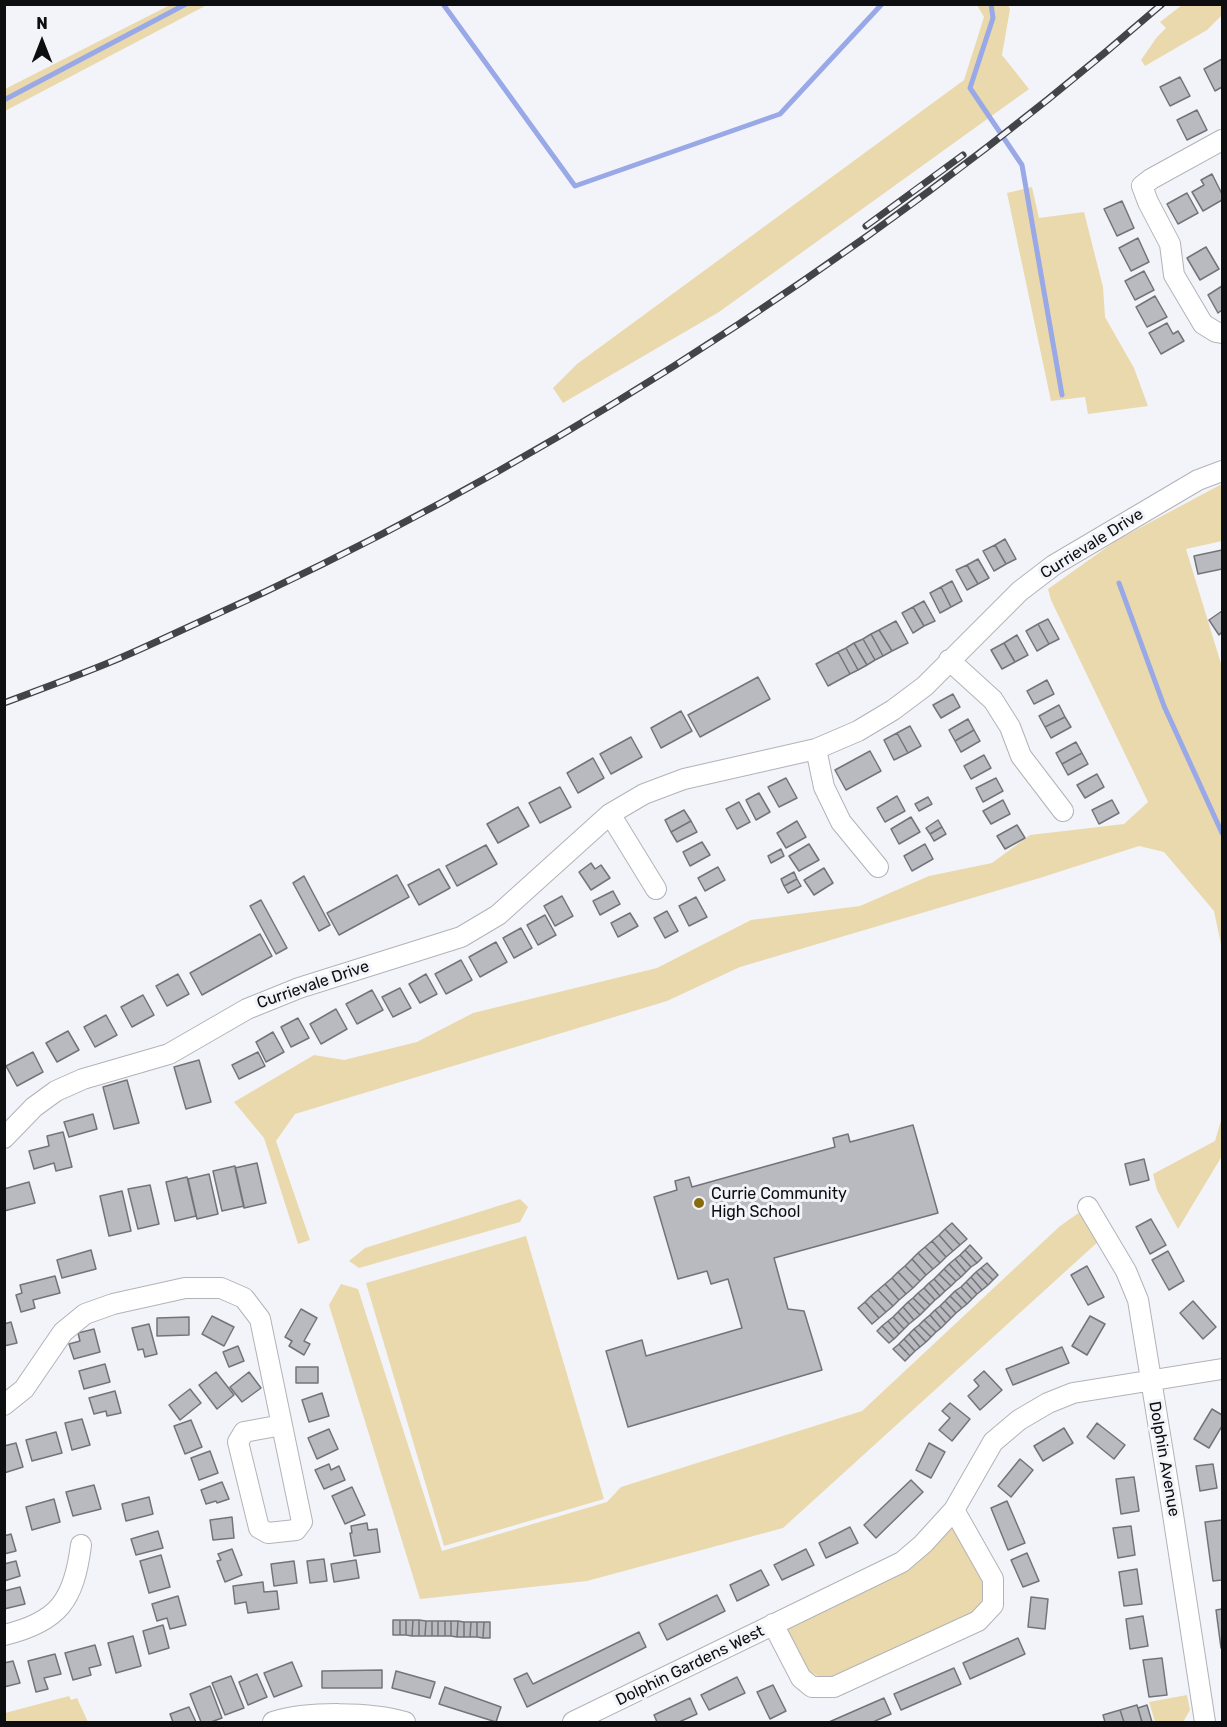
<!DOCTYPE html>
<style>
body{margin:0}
#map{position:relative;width:1227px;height:1727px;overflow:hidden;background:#f3f4fa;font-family:Rubik,sans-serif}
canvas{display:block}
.frame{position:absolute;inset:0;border:6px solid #0d0e10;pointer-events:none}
.north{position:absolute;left:12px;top:12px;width:60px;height:60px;-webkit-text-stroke:4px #f3f4fa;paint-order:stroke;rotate:0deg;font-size:16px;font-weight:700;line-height:24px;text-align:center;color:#0d0e10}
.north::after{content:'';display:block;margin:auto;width:21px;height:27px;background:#0d0e10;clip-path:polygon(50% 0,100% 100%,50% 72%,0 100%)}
</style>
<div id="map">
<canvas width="1227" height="1727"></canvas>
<div class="frame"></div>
<div class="north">N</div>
</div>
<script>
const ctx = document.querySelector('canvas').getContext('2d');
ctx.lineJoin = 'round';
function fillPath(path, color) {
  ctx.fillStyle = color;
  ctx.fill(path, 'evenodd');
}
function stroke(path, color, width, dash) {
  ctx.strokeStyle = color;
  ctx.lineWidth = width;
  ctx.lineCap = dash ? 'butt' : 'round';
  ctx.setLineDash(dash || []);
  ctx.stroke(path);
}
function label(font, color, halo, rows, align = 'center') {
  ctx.font = font + ' Rubik,sans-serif';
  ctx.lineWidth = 6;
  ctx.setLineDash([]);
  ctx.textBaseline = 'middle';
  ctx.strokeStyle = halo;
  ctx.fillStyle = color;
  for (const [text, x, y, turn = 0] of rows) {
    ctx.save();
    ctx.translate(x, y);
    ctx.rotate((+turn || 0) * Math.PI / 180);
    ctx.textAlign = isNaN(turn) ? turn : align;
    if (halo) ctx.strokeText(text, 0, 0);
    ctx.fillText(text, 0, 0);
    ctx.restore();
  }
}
fillPath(new Path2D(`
 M172,4L207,5L5,111V89Z
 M977,5H1008L1010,9L1002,55L1029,89L719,312L563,403L553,388L577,364L964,80L984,17Z
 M1182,5H1222V15L1207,30L1145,66L1141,60L1157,37L1166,28L1160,22Z
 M1032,187L1039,218L1084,212L1103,287L1105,317L1134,368L1148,406L1088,414L1085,397L1051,401L1007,193Z
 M1220,485H1222V541L1186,549L1222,667V949L1214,911L1164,852L1139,846L1043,877L740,967L667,1001L295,1114L276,1141L310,1240L298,1244L264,1138L234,1102L314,1055L344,1060L417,1042L473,1013L657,968L751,920L860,906L929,876L992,863L1030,835L1124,824L1148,802L1051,600L1048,589L1117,540Z
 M1222,1117V1156L1178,1229L1157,1190L1153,1174L1215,1141Z
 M520,1199L528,1207L520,1222L359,1268L349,1261L365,1248Z
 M1080,1212L1100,1240L783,1528L587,1581L420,1599L329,1305L341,1284L358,1289L442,1551L607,1502L621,1487L862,1411L1060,1226Z
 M526,1236L604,1499L444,1546L366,1283Z
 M949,1528L960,1531L984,1584L985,1600L970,1616L849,1674L824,1679L808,1671L786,1627L921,1559Z
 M1187,1695L1190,1710L1183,1722H1155L1149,1702Z
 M69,1696L71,1700L77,1698L88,1722H5V1713Z`), '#ead9ac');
stroke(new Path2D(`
 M443,4L575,186L780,114L882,4
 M991,4L993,18L970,88L1022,165L1062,395
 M4,100L186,4
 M1119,583L1164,706L1222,833`), '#99a8e7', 5);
const building = new Path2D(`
 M1222,59V87L1215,91L1204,69Z
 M1180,77L1190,96L1170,106L1160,87Z
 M1197,110L1207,130L1187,140L1177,120Z
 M1212,174L1222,194V200L1203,211L1192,192L1204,185L1201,180Z
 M1187,193L1198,213L1178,224L1167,204Z
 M1122,201L1134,228L1117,236L1104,209Z
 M1138,238L1149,262L1131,271L1119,248Z
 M1206,247L1219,269L1200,280L1187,258Z
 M1144,271L1154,290L1135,300L1125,281Z
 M1222,286V310L1218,313L1208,295Z
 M1155,296L1167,317L1147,327L1136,307Z
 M1167,323L1173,334L1178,331L1184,341L1161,354L1149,333Z
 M1005,539L1016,559L1006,564L995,545Z
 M995,545L1006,564L994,571L983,551Z
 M1222,550V569L1198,574L1194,556Z
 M978,559L989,578L978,584L967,565Z
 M967,565L978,584L967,590L956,570Z
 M952,581L962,601L951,607L941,587Z
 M941,587L951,607L940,613L930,593Z
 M924,601L935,621L924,626L913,607Z
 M913,607L924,626L913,633L902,613Z
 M1222,611V632L1219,635L1209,620Z
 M1048,619L1059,639L1049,644L1038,624Z
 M896,621L908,643L892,651L879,630Z
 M1038,624L1049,644L1037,651L1026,631Z
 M879,630L892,651L883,656L871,634Z
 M871,634L883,656L875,660L863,639Z
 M1017,635L1028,655L1015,662L1004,643Z
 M863,639L875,660L867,665L854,643Z
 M854,643L867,665L858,670L846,648Z
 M1004,643L1015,662L1002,669L991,650Z
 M846,648L858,670L850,674L838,652Z
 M838,652L850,674L828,686L816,664Z
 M758,677L770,699L700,737L688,715Z
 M1047,680L1054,694L1034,704L1027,691Z
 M953,694L960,707L941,718L933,705Z
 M1059,705L1065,717L1045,727L1039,716Z
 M681,711L692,731L661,748L651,728Z
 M1065,717L1071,727L1051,738L1045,727Z
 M968,719L974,730L955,741L949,730Z
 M910,726L921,746L908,753L897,733Z
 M974,730L980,741L961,752L955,741Z
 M897,733L908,753L894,760L884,740Z
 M631,737L642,757L611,774L600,754Z
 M1076,742L1082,753L1062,764L1056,753Z
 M870,751L881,771L846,790L835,770Z
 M1082,753L1088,764L1068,775L1062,764Z
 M984,755L991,768L971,779L964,766Z
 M593,758L604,778L578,793L567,773Z
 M1097,774L1104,787L1085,798L1077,785Z
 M786,778L797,798L779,807L768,787Z
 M996,778L1003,791L983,802L976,788Z
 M560,787L571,807L540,823L529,803Z
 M759,793L770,812L756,820L746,800Z
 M897,796L905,811L885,822L877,808Z
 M928,797L932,804L919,811L915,804Z
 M1003,800L1010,814L991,824L983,811Z
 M1112,800L1119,813L1099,824L1092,810Z
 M739,802L750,822L737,829L726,809Z
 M518,807L529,826L498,843L487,824Z
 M684,810L691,821L671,832L665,820Z
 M911,817L920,832L899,844L891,829Z
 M938,820L942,827L930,834L926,828Z
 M691,821L697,832L677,842L671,832Z
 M797,821L806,837L786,848L777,833Z
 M1017,825L1025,838L1005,849L997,836Z
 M942,827L946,834L934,841L930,834Z
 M702,842L710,855L690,866L683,852Z
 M809,844L819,860L799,871L789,856Z
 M925,844L933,859L912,871L904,856Z
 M486,845L497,864L457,886L446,866Z
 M781,849L784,856L771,863L768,856Z
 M591,863L595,869L601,865L610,878L591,890L579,872Z
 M718,867L725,880L705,891L698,878Z
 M824,868L833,883L814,895L804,880Z
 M439,869L450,888L419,905L408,885Z
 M794,872L797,879L784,886L781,879Z
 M397,875L409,897L339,935L327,913Z
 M304,876L330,925L319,931L293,883Z
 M797,879L801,886L788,893L784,886Z
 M613,891L620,904L600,915L593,901Z
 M562,896L573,916L555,926L544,906Z
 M696,897L707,917L689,926L679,906Z
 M261,900L287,948L276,954L250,906Z
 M667,911L678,931L665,938L654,918Z
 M630,913L638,926L618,937L611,923Z
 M545,915L556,935L538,945L527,925Z
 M521,928L532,948L514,958L503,938Z
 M260,934L272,956L202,995L190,973Z
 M496,942L507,962L480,977L469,957Z
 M461,960L472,980L446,994L435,974Z
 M178,974L189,994L167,1006L156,986Z
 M426,974L437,994L420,1003L409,984Z
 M400,988L411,1008L393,1017L382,997Z
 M372,990L383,1010L357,1024L346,1004Z
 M143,995L154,1015L132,1027L121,1007Z
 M336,1009L347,1029L321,1044L310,1024Z
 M106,1015L117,1035L95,1047L84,1027Z
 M298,1018L309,1038L291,1047L281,1027Z
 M68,1031L79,1050L57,1062L46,1043Z
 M273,1032L284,1052L266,1062L256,1042Z
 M33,1052L43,1072L17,1086L6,1066Z
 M258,1052L265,1066L239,1079L232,1065Z
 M199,1060L211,1102L186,1109L174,1067Z
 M127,1080L139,1123L114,1129L103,1087Z
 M93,1114L97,1129L69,1137L64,1122Z
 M913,1125L938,1213L774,1258L788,1309L804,1311L822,1370L628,1427L606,1351L642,1340L646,1356L742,1328L728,1279L711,1284L707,1271L678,1279L654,1197L677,1190L675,1181L689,1177L692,1187L835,1147L833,1138L848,1134L850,1142Z
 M63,1132L72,1167L56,1171L54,1163L34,1169L29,1151L49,1146L47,1136Z
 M1144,1159L1149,1180L1130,1185L1125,1164Z
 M257,1163L266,1203L244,1208L235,1168Z
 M235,1166L244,1206L222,1211L213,1171Z
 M209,1174L218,1214L197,1219L188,1179Z
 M187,1177L196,1216L175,1221L166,1182Z
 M29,1182L35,1203L4,1211V1189Z
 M150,1185L159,1224L138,1229L128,1189Z
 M122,1191L131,1231L109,1236L100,1196Z
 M1151,1219L1166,1245L1150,1254L1136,1227Z
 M952,1223L967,1239L960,1245L945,1229Z
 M945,1229L960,1245L953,1251L939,1235Z
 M939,1235L953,1251L946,1257L932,1241Z
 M932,1241L946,1257L940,1263L925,1247Z
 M970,1245L982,1258L977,1263L965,1250Z
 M925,1247L940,1263L933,1269L918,1253Z
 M91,1250L96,1269L62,1278L57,1260Z
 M965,1250L977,1263L971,1267L960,1255Z
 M1168,1251L1184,1281L1169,1290L1152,1260Z
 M918,1253L933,1269L926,1275L912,1259Z
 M960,1255L971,1267L966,1272L955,1259Z
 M912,1259L926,1275L920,1281L905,1266Z
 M955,1259L966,1272L961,1277L949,1264Z
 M987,1263L998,1275L993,1280L981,1268Z
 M949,1264L961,1277L956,1281L944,1269Z
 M905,1266L920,1281L913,1288L898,1272Z
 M1087,1266L1104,1297L1088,1305L1071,1275Z
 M981,1268L993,1280L988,1285L976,1272Z
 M944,1269L956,1281L951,1286L939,1274Z
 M898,1272L913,1288L906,1294L892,1278Z
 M976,1272L988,1285L982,1290L971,1277Z
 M939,1274L951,1286L945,1291L934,1279Z
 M55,1276L60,1293L33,1300L35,1308L21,1312L16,1295L22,1293L20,1285Z
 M971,1277L982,1290L977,1294L966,1282Z
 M892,1278L906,1294L899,1300L885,1284Z
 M934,1279L945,1291L940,1296L929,1283Z
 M966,1282L977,1294L972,1299L961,1287Z
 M929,1283L940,1296L935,1300L924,1288Z
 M885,1284L899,1300L893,1306L878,1290Z
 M961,1287L972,1299L967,1304L955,1291Z
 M924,1288L935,1300L930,1305L918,1293Z
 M878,1290L893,1306L886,1312L871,1296Z
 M955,1291L967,1304L962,1308L950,1296Z
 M918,1293L930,1305L925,1310L913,1298Z
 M871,1296L886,1312L879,1318L865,1302Z
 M950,1296L962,1308L956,1313L945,1301Z
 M913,1298L925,1310L920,1315L908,1302Z
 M945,1301L956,1313L951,1318L940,1306Z
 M1193,1301L1216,1327L1203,1339L1180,1313Z
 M865,1302L879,1318L872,1324L858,1308Z
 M908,1302L920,1315L914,1320L903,1307Z
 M940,1306L951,1318L946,1323L935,1310Z
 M903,1307L914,1320L909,1324L898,1312Z
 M301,1309L317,1318L304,1341L310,1344L304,1355L289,1346L292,1341L285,1337Z
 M935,1310L946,1323L941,1328L930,1315Z
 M898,1312L909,1324L904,1329L893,1317Z
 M930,1315L941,1328L936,1332L924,1320Z
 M212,1316L234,1327L224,1346L202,1334Z
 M1090,1316L1105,1324L1087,1355L1072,1346Z
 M189,1317V1335L157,1336V1318Z
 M893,1317L904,1329L899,1334L888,1321Z
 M924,1320L936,1332L931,1337L919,1325Z
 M888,1321L899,1334L894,1339L882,1326Z
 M11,1322L17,1343L4,1346V1324Z
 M149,1324L157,1354L145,1357L143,1349L138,1350L132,1328Z
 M919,1325L931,1337L926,1342L914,1329Z
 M882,1326L894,1339L889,1343L877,1331Z
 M94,1329L100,1352L74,1359L69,1344L80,1341L78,1333Z
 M914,1329L926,1342L920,1347L909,1334Z
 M909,1334L920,1347L915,1351L904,1339Z
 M904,1339L915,1351L910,1356L899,1344Z
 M899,1344L910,1356L905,1361L893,1349Z
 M238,1346L244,1361L229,1367L223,1352Z
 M1062,1347L1069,1363L1013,1385L1006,1369Z
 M105,1364L110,1382L84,1389L79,1371Z
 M296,1367H318V1383H296Z
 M984,1371L1002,1390L980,1410L968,1396L979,1386L974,1380Z
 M216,1372L234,1395L217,1409L199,1385Z
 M249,1372L261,1388L242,1402L230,1387Z
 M190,1389L201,1403L180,1420L169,1405Z
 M115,1391L121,1413L107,1416L106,1411L94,1414L89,1398Z
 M322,1393L329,1416L309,1422L302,1400Z
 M950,1403L970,1419L952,1441L939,1430L950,1418L942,1411Z
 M1212,1409L1222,1415V1426L1209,1448L1194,1439Z
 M82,1419L90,1445L72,1450L65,1423Z
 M191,1420L202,1447L185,1454L174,1426Z
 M1097,1423L1125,1445L1114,1459L1087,1437Z
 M1064,1428L1073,1443L1043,1461L1034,1446Z
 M329,1429L338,1449L317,1459L308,1438Z
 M56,1432L62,1453L32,1461L26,1440Z
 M16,1443L23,1467L4,1473V1446Z
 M929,1443L945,1452L931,1478L916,1470Z
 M210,1451L218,1473L199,1480L191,1458Z
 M1020,1459L1033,1470L1011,1497L998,1486Z
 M329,1464L331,1470L339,1466L345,1480L324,1489L315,1470Z
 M1213,1464L1217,1488L1200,1491L1196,1466Z
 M1134,1477L1139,1511L1121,1514L1116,1479Z
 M911,1480L923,1492L876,1538L864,1525Z
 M222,1482L229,1499L217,1503L216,1501L206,1504L201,1490Z
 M94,1485L101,1509L73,1516L66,1492Z
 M352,1487L365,1515L345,1524L332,1496Z
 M149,1497L153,1514L126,1521L122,1504Z
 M54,1499L60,1522L32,1530L26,1507Z
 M1007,1501L1025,1543L1008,1550L991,1508Z
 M232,1517L234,1538L213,1540L210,1520Z
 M1222,1520V1580L1213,1581L1205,1522Z
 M367,1523L368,1530L377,1529L380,1552L354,1556L350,1533H352L351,1526Z
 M1131,1526L1135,1555L1118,1558L1113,1528Z
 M850,1527L858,1543L826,1558L819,1543Z
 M158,1531L163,1548L136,1555L131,1539Z
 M11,1534L16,1551L4,1554V1536Z
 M232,1549L242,1575L225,1582L217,1561L221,1560L218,1554Z
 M806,1549L814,1565L782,1580L774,1565Z
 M1027,1553L1039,1581L1023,1587L1011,1560Z
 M161,1555L170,1587L149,1593L140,1561Z
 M324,1559L327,1581L310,1583L307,1561Z
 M356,1560L359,1578L334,1582L331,1564Z
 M16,1561L20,1576L4,1581V1564Z
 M294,1561L297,1583L274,1586L271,1564Z
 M1137,1569L1142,1604L1124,1606L1119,1572Z
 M761,1570L769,1585L737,1601L730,1585Z
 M263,1582L264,1592L277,1591L279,1609L248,1613L246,1602L235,1604L233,1586Z
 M20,1587L25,1604L4,1609V1591Z
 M717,1595L725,1611L667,1640L659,1624Z
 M178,1596L186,1625L170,1629L167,1618L157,1621L152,1604Z
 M1031,1597L1048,1599L1045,1629L1028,1627Z
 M1222,1609V1647L1221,1648L1216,1610Z
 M1143,1616L1148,1646L1130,1649L1126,1619Z
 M393,1620H400V1635H393Z
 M400,1620H406V1635H400Z
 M406,1620H413L412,1636L406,1635Z
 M413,1620H419V1636H412Z
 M419,1620L426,1621L425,1636H419Z
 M426,1621H432V1636H425Z
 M432,1621H438V1636H432Z
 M438,1621H445V1636H438Z
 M445,1621H451V1636H445Z
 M451,1621H458L457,1637L451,1636Z
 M458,1621L464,1622V1637H457Z
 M464,1622H471L470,1637H464Z
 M471,1622H477V1637H470Z
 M477,1622H484L483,1638L477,1637Z
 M484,1622H490V1638H483Z
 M163,1625L169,1648L149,1654L143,1631Z
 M639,1632L646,1647L527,1707L514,1679L527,1673L533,1684Z
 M133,1636L141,1666L116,1673L108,1643Z
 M1018,1638L1025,1654L970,1679L963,1663Z
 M95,1645L101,1665L89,1668L91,1675L73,1680L65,1653Z
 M55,1654L61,1674L44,1678L48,1689L36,1692L28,1661Z
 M1162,1658L1167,1695L1149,1697L1143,1660Z
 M13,1661L20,1683L4,1687V1663Z
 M292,1662L302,1686L274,1697L264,1673Z
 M954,1668L961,1684L901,1710L894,1694Z
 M382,1670V1688H322V1671Z
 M396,1671L435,1682L430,1698L392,1688Z
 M257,1674L267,1697L248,1705L239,1682Z
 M231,1676L244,1708L225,1715L212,1683Z
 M737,1677L745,1693L709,1710L701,1695Z
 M773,1685L786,1711L770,1719L757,1692Z
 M210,1686L222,1718L211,1722H201L190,1694Z
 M445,1687L501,1707L496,1722L439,1704Z
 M690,1698L697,1714L679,1722H657L654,1715Z
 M884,1698L891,1714L873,1722H829Z
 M1137,1705L1142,1722H1124L1120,1710Z
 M1147,1705L1152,1722H1142L1138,1708Z
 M189,1707L196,1722H173L170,1714Z
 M1120,1710L1124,1722H1105L1103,1715Z`);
fillPath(building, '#b8babf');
stroke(building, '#737479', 1.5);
const minor = new Path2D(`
 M1222,140L1151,179L1142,186L1148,202L1170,244L1174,275L1203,324L1216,332L1222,333
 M949,660L993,700L1010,727L1021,756L1063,811
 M816,749L824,787L841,822L878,867
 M610,814L656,889
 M4,1138L34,1107L56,1091L83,1079L169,1054L247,1009L299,988L461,937L498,915L610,814L644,794L684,779L816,749L858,731L893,710L925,686L1020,591L1054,565L1198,480L1222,471
 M1088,1207L1126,1271L1138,1300L1172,1508L1205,1722
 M4,1405L24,1389L63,1332L85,1314L113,1304L185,1288H221L244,1298L260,1319L302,1522L296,1530L268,1533L259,1528L238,1442L244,1432L282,1425
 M773,1624L801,1678L812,1687H834L978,1621L993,1605V1579L954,1510
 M4,1635C59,1622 74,1600 81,1545
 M273,1722C307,1711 372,1712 405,1722
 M573,1722L902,1562L923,1544L954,1510L993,1442L1019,1420L1048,1403L1073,1393L1222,1369`);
stroke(minor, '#b2b3b8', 22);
stroke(minor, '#fff', 20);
const rail = new Path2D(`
 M866,226L963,155
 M4,703C41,689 77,676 113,661C144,648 175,633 206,619C369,546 524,461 674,366C846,257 1008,138 1162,4`);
stroke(rail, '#434447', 7);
stroke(rail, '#f3f4fa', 4.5, [14]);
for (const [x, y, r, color] of [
 [699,1203,6,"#886c0b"]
]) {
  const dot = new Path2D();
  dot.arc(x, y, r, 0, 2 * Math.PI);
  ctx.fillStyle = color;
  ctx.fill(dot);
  stroke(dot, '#f3f4fa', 2);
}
label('16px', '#0d0e10', '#f3f4fa', [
 ["Currievale Drive",1092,544,-32],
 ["Currievale Drive",313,985,-19],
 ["Dolphin Avenue",1164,1459,80],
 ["Dolphin Gardens West",690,1666,-26]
]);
label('16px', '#0d0e10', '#f3f4fa', [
 ["Currie Community",711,1194],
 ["High School",711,1212]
], 'left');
</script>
